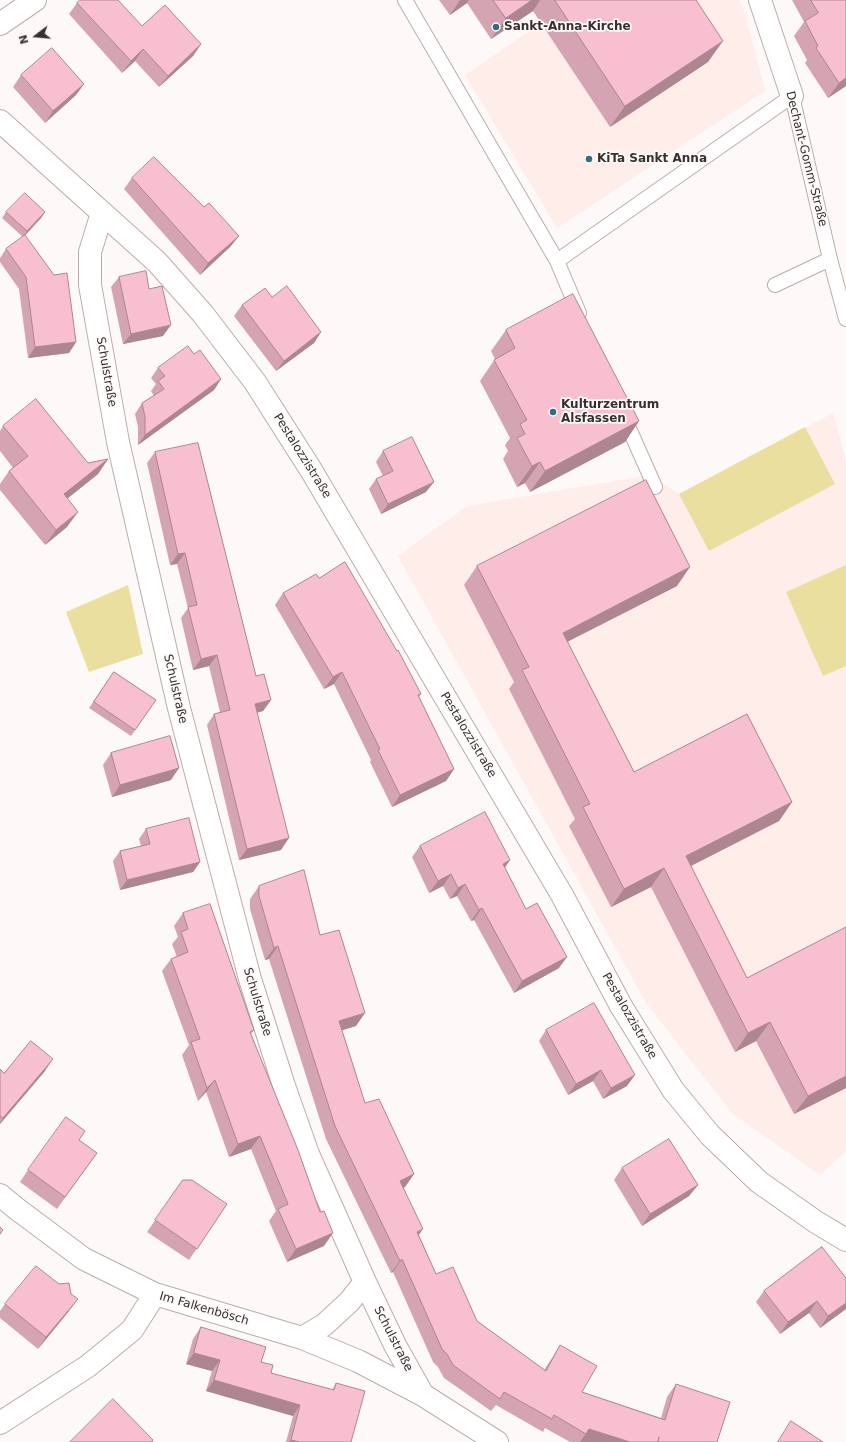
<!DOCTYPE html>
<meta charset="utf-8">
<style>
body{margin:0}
#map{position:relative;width:846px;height:1442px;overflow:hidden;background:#fdf9f9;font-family:"DejaVu Sans",sans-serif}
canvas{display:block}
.north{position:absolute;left:16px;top:16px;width:40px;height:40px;-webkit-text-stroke:3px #fdf9f9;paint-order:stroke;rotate:254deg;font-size:11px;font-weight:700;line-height:16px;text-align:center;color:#38302f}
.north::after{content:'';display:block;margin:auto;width:14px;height:18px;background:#38302f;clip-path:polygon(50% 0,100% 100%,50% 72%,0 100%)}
</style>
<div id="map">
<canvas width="846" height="1442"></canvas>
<div class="north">N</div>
</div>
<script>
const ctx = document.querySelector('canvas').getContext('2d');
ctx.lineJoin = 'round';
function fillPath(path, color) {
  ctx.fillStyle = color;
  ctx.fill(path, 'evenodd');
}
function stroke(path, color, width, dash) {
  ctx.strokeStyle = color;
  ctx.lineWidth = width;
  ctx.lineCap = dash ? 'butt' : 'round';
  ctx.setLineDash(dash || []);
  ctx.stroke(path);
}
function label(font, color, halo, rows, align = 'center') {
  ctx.font = font + ' "DejaVu Sans",sans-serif';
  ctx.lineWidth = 3.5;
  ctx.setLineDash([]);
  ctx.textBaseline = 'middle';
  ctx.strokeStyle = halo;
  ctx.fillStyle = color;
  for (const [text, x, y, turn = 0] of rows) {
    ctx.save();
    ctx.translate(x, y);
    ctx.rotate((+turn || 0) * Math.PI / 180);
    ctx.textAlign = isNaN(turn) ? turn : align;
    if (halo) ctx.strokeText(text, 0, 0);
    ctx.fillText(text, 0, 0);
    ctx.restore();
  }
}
fillPath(new Path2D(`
 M575,0H739L745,13L765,91L557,228L465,75Z
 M833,413L846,461V1151L820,1175L733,1114L646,1003L398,556L467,506L650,475L679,494Z`), '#feede9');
fillPath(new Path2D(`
 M805,427L835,484L709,551L679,494Z
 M846,565V666L823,676L786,592Z
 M128,585L143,654L89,672L66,612Z`), '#eadf9e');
const service = new Path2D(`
 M405,0L557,261L579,313
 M557,261L792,96L830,259L846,319
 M775,285L830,259
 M624,417L655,487`);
const minor = new Path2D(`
 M760,0L792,96
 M0,24L35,0
 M0,121L157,262L203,314L255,382L311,470L562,895L621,1006L673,1090L710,1135L759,1182L816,1222L846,1240
 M102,213L90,252V285L118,442L179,708L250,979L284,1086L308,1154L365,1282L395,1345L423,1395
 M0,1195L17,1209L84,1259L155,1294L302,1338L358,1361L423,1395L497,1442
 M302,1338L324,1325L349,1302L365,1282
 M0,1423L88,1366L132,1330L155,1294`);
stroke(service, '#beaca8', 16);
stroke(minor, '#beaca8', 24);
stroke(service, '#fff', 14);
stroke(minor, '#fff', 22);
fillPath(new Path2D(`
 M439,0H696L708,62L610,127L533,11L491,39L467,3L450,15Z
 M792,0H846V86L828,98L805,63L807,60L794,36L804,22Z
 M77,3L142,26L201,44L193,56L159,87L135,61L122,73L69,14Z
 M21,75L84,84L76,95L45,123L13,87Z
 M132,178L204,207L239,236L230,247L200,275L124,189Z
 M6,212H45L41,218L25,236L76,342L69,353L28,358L19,289L0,262V258L6,249L23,237L2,218Z
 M119,277L149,289L163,336L123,344L111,287Z
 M272,297L321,332L314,343L276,371L234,316L242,305Z
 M506,330L639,421L625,442L530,492L525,483L517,487L503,459L508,451L505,445L510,438L480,381L495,359L491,351Z
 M194,354L221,379L214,390L138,445V427L135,414L142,403L154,396L151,391L156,384L151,378L158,368Z
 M3,426L88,463L108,459L98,474L68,498L67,527L45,545L0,490V484L9,471L13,468L0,451V431Z
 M383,451L426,492L381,514L369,489L376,479L383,476L376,462Z
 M155,452L256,676L271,700L263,711L257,713L281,850L239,860L207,725L214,714L220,712L209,666L193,670L181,618L188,608L177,564L170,565L147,463Z
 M477,566L677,586L567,642L634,772L792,802L779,821L691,866L747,978L846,1088L794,1114L756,1041L735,1052L651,887L611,907L569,826L575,819L509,689L514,682L464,585Z
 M319,578L421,694L419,697L454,769L446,781L392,807L370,762L371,760L334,684L324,689L275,605L283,593Z
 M114,672L156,700L131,736L89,708Z
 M111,753L171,780L112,797L103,765Z
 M146,829L200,862L193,872L120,890L113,861L120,851L141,846L139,839Z
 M420,846L505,868L526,909L559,968L514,993L474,920L471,921L457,896L450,899L443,886L429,893L412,857Z
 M259,886L320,935L356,1026L342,1030L365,1103L414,1174L405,1187L403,1188L419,1235L436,1274L477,1321L544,1370L552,1358L560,1345L582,1392L661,1418L667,1397L676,1384L717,1442H570L545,1428L543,1432L496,1405L491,1411L444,1378L438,1367L433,1362L393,1272L391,1273L326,1139L269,959L265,960L250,909V899Z
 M183,913L254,1030L251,1034L324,1246L287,1262L269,1221L276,1211L251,1149L229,1157L206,1092L198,1101L182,1055L189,1045L162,971L171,959L177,957L172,944L178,937L174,926Z
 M546,1030L627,1086L603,1099L593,1081L568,1095L539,1041Z
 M0,1069L4,1073L45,1071L0,1124Z
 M79,1140L97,1153L57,1209L20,1182L28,1170Z
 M622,1168L698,1185L689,1196L642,1226L614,1180Z
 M183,1180L227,1204L189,1260L147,1232Z
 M822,1247L846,1309L820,1328L809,1313L780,1334L756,1302L764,1291Z
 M5,1304L69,1311L38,1349L0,1318V1311Z
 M201,1327L261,1362L271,1373L332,1390L336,1383L351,1442H286L293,1416L206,1391L212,1371L186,1364L193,1339Z`), '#d4a4b3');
fillPath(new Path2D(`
 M460,0H469L467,3L450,15Z
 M532,0H540L533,11L491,39L506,18Z
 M723,41L708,62L610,127L625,106Z
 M201,44L193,56L159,87L168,76Z
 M143,49L135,61L122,73L131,61Z
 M846,78V86L828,98L839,83Z
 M84,84L76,95L45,123L53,111Z
 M45,212L41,218L23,237L27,231Z
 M239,236L230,247L200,275L208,263Z
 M171,325L163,336L123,344L131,334Z
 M321,332L314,343L276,371L284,361Z
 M76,342L69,353L28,358L35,347Z
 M221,379L214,390L138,445L145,435Z
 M639,421L625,442L530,492L545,471Z
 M108,459L98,474L53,510L64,494Z
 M540,462L525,483L517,487L532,466Z
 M434,482L426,492L381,514L388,504Z
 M78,512L67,527L45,545L56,530Z
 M185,553L177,564L170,565L178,554Z
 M690,567L677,586L549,651L563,633Z
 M217,655L209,666L193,670L201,659Z
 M342,672L334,684L324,689L333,677Z
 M271,700L263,711L247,715L255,704Z
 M179,768L171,780L112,797L120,785Z
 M454,769L446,781L392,807L400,795Z
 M792,802L779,821L673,875L686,856Z
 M289,838L281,850L239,860L247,849Z
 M510,860L502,872L503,864Z
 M200,862L193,872L120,890L127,880Z
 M664,868L651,887L611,907L624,889Z
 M451,874L443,886L429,893L438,881Z
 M465,884L457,896L450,899L458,888Z
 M482,908L474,920L471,921L479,910Z
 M278,946L269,959L265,960L274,948Z
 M567,957L559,968L514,993L522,981Z
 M365,1013L356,1026L330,1034L339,1021Z
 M770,1022L756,1041L735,1052L748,1033Z
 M53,1059L45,1071L0,1124V1123L3,1118Z
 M601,1070L593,1081L568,1095L576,1084Z
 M635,1075L627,1086L603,1099L611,1088Z
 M846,1076V1088L794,1114L808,1096Z
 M215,1080L206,1092L198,1101L207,1088Z
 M260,1136L251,1149L229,1157L238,1144Z
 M414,1174L405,1187L391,1194L400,1181Z
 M698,1185L689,1196L642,1226L650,1214Z
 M423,1229L414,1242L417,1232Z
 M333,1233L324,1246L287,1262L296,1249Z
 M402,1259L393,1272L391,1273L400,1261Z
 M78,1299L69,1311L38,1349L46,1337Z
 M817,1301L809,1313L780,1334L788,1322Z
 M846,1303V1309L820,1328L828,1316Z
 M194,1353L220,1360L212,1371L186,1364Z
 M214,1380L300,1405L293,1416L206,1391Z
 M589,1429L630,1442H580Z
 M291,1440L300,1442H289Z`), '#ad8692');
const building = new Path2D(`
 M80,0H118L142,26L165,5L201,44L168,76L143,49L131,61L77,3Z
 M493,0H532L506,18Z
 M555,0H696L723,41L625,106Z
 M811,0H846V78L839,83L816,48L818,46L805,21L818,13Z
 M52,48L84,84L53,111L21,75Z
 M154,157L204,207L209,203L239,236L208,263L132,178Z
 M25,193L45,212L27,231L6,212Z
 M25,235L54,275L67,273L76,342L35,347L26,277L6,249Z
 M146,271L149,289L162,286L171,325L131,334L119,277Z
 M287,286L321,332L284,361L242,305L265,288L272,297Z
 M573,294L639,421L545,471L540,462L532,466L517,438L525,434L520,424L527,420L494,360L515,348L506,330Z
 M188,346L194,354L200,350L221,379L145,435V417L142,403L164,389L158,381L165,376L158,368Z
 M36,399L88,463L108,459L64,494L78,512L56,530L9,471L28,456L3,426Z
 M412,437L434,482L388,504L376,479L393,471L383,451Z
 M198,443L256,676L264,674L271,700L255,704L289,838L247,849L214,714L230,710L217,655L201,659L188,607L197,605L185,553L178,554L155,452Z
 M646,480L690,567L563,633L634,772L747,714L792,802L686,856L747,978L846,927V1076L808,1096L770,1022L748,1033L664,868L624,889L583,807L590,804L522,670L529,667L477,566Z
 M345,562L397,651L398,650L421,694L418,695L454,769L400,795L378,750L380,749L342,672L333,677L283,593L316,574L319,578Z
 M114,672L156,700L135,730L94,702Z
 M170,736L179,768L120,785L111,753Z
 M485,812L510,860L503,864L526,909L537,903L567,957L522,981L482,908L479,910L465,884L458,888L451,874L438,881L420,846Z
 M189,818L200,862L127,880L120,851L150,844L146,829Z
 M304,870L320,935L339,930L365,1013L339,1021L365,1103L379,1099L414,1174L400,1181L423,1229L417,1232L436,1274L453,1267L477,1321L546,1371L560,1345L597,1366L582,1392L665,1420L676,1384L730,1402L717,1442H658L659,1437L658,1442H630L589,1429L586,1434L554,1415L552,1419L504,1392L500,1399L453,1365L447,1354L442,1349L402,1259L400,1261L335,1126L278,946L274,948L259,896V886Z
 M210,904L254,1030L250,1032L298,1150L320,1212L324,1211L333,1233L296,1249L278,1209L288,1204L260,1136L238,1144L215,1080L207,1088L191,1042L200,1039L171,959L188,952L181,932L188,929L183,913Z
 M594,1003L635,1075L611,1088L601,1070L576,1084L546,1030Z
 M31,1041L53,1059L3,1118L0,1116V1069L4,1073Z
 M66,1117L85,1131L79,1140L97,1153L65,1197L28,1170Z
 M669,1139L698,1185L650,1214L622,1168Z
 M183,1180H192L227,1204L197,1249L155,1220Z
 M0,1227L3,1230L0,1234Z
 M822,1247L846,1278V1303L828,1316L817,1301L788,1322L764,1291Z
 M36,1266L59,1284L69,1283L71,1294L78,1299L46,1337L5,1304Z
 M201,1327L266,1347L261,1362L273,1365L271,1373L334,1390L336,1383L365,1391L351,1442H300L291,1440L300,1405L214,1380L220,1360L194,1353Z
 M113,1399L153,1440L152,1442H70Z
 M791,1421L823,1442H778Z`);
fillPath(building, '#f7bfd0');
stroke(building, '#ad8692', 1);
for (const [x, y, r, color] of [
 [496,27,4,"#326f85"],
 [589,159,4,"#326f85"],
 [553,412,4,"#326f85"]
]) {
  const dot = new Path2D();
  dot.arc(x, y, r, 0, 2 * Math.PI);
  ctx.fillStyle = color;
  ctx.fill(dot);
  stroke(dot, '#fdf9f9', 1.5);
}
label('bold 12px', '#38302f', '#fdf9f9', [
 ["Sankt-Anna-Kirche",504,27],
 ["KiTa Sankt Anna",597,159],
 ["Kulturzentrum",561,405],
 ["Alsfassen",561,419]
], 'left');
label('12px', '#38302f', '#fdf9f9', [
 ["Dechant-Gomm-Straße",806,159,76],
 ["Schulstraße",106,372,80],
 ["Pestalozzistraße",302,456,58],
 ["Schulstraße",175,689,77],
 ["Pestalozzistraße",468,735,59],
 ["Schulstraße",257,1002,73],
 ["Pestalozzistraße",629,1016,60],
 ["Im Falkenbösch",204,1309,16],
 ["Schulstraße",393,1339,63]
]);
</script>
